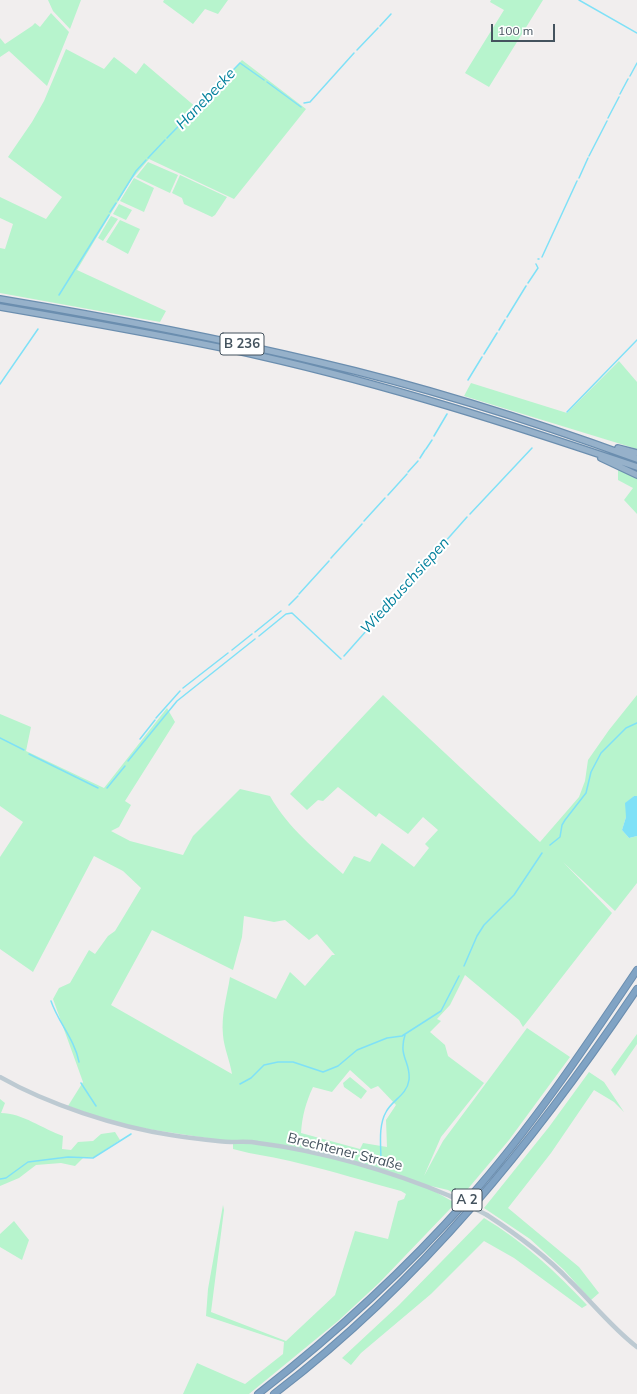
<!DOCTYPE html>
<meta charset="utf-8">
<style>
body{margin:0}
#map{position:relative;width:637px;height:1394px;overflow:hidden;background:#f1eeee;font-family:Mulish,sans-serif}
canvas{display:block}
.scale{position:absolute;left:491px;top:24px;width:64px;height:18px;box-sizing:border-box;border:2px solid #44535e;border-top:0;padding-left:5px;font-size:12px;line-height:14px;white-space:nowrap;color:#44535e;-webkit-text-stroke:3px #fff;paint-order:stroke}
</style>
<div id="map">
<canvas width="637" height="1394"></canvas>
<div class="scale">100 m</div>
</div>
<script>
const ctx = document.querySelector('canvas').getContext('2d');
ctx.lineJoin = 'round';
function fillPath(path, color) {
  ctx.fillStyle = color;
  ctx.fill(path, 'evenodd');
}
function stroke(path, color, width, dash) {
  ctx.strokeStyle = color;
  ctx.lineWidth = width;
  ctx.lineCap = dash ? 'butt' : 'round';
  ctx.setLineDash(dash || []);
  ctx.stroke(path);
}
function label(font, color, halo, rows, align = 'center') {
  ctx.font = font + ' Mulish,sans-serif';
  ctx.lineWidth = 4;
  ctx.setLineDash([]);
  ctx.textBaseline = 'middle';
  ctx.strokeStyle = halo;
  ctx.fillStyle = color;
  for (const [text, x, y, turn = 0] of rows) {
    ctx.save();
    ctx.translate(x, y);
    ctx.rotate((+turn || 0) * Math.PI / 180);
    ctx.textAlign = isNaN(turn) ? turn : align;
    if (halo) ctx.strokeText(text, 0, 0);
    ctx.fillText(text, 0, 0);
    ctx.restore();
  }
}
fillPath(new Path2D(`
 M48,0H81L70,29L53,11Z
 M164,0H228L218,14L205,9L193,24L163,2Z
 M491,0H543L489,87L465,73L504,10L490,2Z
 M51,13L69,32L47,86L9,51L0,57V38L5,44L32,26L35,23L40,27Z
 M66,49L104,69L114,57L136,74L144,63L197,108L242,60L306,109L234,199L149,159L131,180L77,270L166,311L160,322L0,293V248L5,249L13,224L0,218V197L46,219L62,197L8,157L32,122L44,101Z
 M148,162L178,175L170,193L136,177Z
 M180,175L227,197L215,215L212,217L184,204L182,198L172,193Z
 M134,178L154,188L144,212L120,201Z
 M119,204L132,210L126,220L113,214Z
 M111,216L118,219L103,241L98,238Z
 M120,220L140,229L128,254L106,242Z
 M619,361L637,382V449L464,396L471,383L567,413Z
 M618,469L637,477V514L624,500L633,488L618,480Z
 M383,695L540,842L579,797L585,781L588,760L609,730L637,695V796H634L626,803V817L622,830L629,838L637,836V883L615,911L563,862L612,913L523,1027L519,1020L465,975L450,1005L437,1019L441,1021L430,1032L445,1045L448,1056L484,1083L441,1137L424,1176L443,1141L527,1028L570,1057L509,1140L461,1197L448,1190L422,1184L455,1203L449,1210L380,1282L338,1321L249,1394H183L197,1363L245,1384L283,1354L284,1342L206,1316L208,1289L223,1205L224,1210L211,1312L286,1341L335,1295L355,1231L388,1239L398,1201L404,1199L406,1194L401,1191C367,1182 333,1171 298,1163C277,1157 254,1155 233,1149V1142L121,1125L68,1106L83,1082L53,999L59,988L70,983L89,950L95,954L108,936L115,931L141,888L123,871L94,856L33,972L0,949V857L23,822L0,806V714L31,727L26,751L104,788L167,708L175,722L125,801L131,805L119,827L111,831L130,841L183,855L193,836L240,789L270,796C288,828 316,850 343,874L354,856L370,862L382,843L414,867L429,848L425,844L438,830L423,817L408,834L379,813L376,817L338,787L323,801L318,800L307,810L290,794ZM244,916L274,922L285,920L309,940L317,934L335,955H332L305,986L290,972L276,999L230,977C227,996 221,1015 223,1035C224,1048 230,1061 232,1074L111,1005L152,930L233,970L242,937ZM350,1070L371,1089L378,1086L396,1105L386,1120L387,1147L363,1143L360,1149L301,1133C302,1116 306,1102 313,1087L332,1092Z
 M637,1034V1044L615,1076L611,1070Z
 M589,1072L604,1082L624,1112L614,1102L594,1090L551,1153L508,1208L579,1267L599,1293L591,1300L564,1270L530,1239L484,1208L549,1127Z
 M350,1077L367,1091L361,1099L344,1087L343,1083Z
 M0,1099L5,1103L1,1113C22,1113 43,1129 63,1136L62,1149L71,1150L78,1142L93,1141L101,1134L115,1132L120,1140L94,1157L83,1158L75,1166L61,1163L36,1165L19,1178L0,1186Z
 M484,1218C523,1241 556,1272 587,1305L582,1308L514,1258L484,1241L431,1294L361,1353L351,1365L342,1358L399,1305Z
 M14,1221L29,1240L22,1260L0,1247V1234Z`), '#b7f4cd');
fillPath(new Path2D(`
 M634,796H637V836L629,838L622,830L626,817L625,803Z`), '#7fe1f7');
stroke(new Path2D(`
 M579,0L637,33
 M380,26L391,14
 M357,50L378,28
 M630,76L637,63
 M267,82L301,107
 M620,94L628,79
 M304,103L310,102L354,53
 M608,118L619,97
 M167,138L240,63L264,80
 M589,156L607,121
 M148,158L165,140
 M579,178L588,158
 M118,200L136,171L146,160
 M110,212L116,203
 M542,257L577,181
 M538,259H539
 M528,283L538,268L536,264
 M59,295L109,215
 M507,317L526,286
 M499,330L505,320
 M484,354L497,333
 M468,380L482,357
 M0,384L38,329
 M567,412L637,340
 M434,436L447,414
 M426,449L432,440
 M420,458L425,450
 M408,472L418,461
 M388,495L407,474
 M470,514L532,448
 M364,521L385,498
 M331,558L362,524
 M299,594L329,561
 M289,605L298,596
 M255,632L281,611
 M259,636L286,614L292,613L341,659
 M232,650L252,634
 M344,656L467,517
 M183,688L228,653
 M156,718L180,691
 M0,738L24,750
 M140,739L155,720
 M29,754L98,788
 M128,761L177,701L255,639
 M107,788L125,766
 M550,845L560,837L562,825L565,820L586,793L591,772L601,753L626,728L637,723
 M464,966L477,936L484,925L514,895L542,853
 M51,1001C58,1022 75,1040 79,1062
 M81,1083L96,1106
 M240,1084L251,1078L264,1065L278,1062H293L323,1072L338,1066L357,1050L387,1038L402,1036L441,1011L459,976
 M381,1161C381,1146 378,1126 386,1112C392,1100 407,1095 409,1080C411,1062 398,1057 405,1035
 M0,1179L6,1178L28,1162L68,1157L93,1158L131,1134`), '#7fe1f7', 1.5);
const trunk = new Path2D(`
 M0,299C107,317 213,337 318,362C426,387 533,421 637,459
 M0,307C87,322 174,337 260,356C388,385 513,425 637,467
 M618,448L637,453
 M601,458L637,475`);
const motorway = new Path2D(`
 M258,1394C334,1335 404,1271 468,1199C531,1128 584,1049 637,970
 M274,1394C422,1281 534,1142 637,989`);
stroke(trunk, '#6b8eaf', 8);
stroke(motorway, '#6b8eaf', 8);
stroke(new Path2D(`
 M0,1077C47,1104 117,1127 171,1135C191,1138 211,1141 231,1142C240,1142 249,1141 258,1143C322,1151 391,1171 450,1196
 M487,1215C516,1234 544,1254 569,1280C592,1302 611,1327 637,1347`), '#bdcad2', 4.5);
stroke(trunk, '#96b1ca', 5.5);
stroke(motorway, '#80a3c4', 6);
stroke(new Path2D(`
 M450,1196L487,1215`), '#bdcad2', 4.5);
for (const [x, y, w] of [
 [242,344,44],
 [467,1200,30]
]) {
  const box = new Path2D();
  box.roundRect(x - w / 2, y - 11, w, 22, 3);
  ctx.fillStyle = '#fff';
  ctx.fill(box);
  stroke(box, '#44535e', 1);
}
label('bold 13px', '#44535e', null, [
 ["B 236",242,344],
 ["A 2",467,1200]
]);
label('14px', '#44535e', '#fff', [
 ["Brechtener Straße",345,1152,14]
]);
label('italic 15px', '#03819d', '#fff', [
 ["Hanebecke",206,99,-46],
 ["Wiedbuschsiepen",405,586,-48]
]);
</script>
